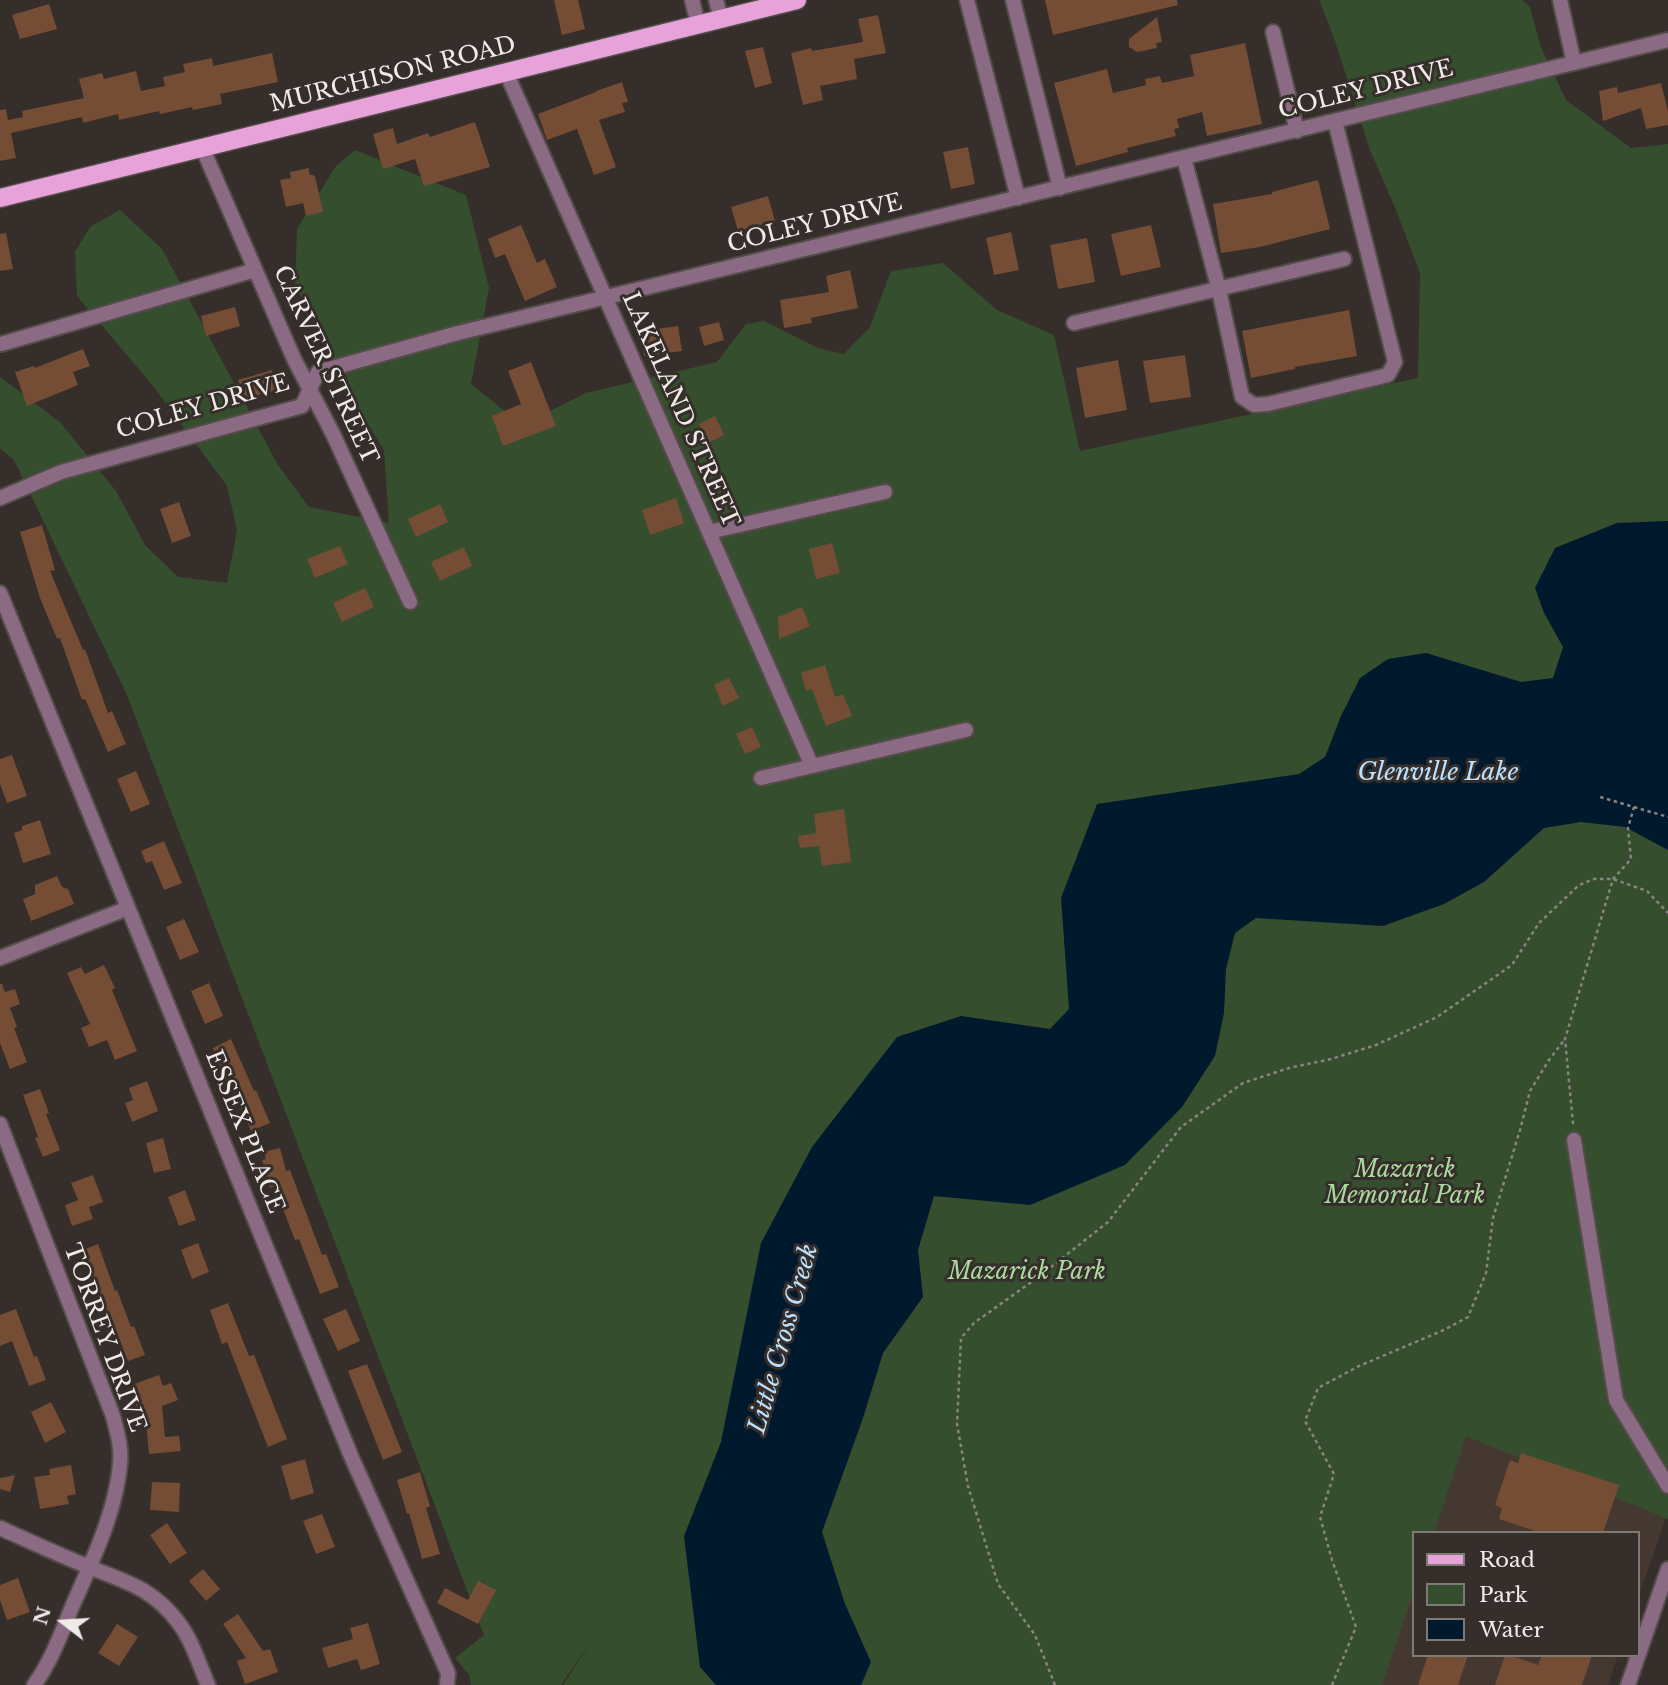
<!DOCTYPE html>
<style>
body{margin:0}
#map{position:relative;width:1668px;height:1685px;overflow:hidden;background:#352e2a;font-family:"Libre Baskerville",serif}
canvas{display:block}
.legend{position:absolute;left:1412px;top:1531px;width:228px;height:126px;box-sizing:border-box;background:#352e2a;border:2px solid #807a76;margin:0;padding:9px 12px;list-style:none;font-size:21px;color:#f0ebe9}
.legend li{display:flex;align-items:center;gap:14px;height:35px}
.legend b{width:35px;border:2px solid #807a76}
.north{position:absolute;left:28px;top:1587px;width:70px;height:70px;-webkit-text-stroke:5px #352e2a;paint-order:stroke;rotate:287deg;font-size:19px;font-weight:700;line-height:28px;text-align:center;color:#f0ebe9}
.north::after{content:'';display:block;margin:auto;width:24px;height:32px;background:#f0ebe9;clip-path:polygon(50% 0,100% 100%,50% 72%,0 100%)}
</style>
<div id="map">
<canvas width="1668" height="1685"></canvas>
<ul class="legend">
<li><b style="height:9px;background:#e7a2d9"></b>Road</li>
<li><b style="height:19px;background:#354f2e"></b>Park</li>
<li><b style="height:19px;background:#00192c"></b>Water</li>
</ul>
<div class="north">N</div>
</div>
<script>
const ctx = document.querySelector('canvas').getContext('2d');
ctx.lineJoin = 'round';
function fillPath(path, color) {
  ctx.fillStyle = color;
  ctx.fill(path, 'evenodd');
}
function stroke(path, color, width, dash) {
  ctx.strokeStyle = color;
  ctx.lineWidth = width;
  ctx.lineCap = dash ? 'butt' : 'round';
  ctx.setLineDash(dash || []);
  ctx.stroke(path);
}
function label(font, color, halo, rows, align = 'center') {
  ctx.font = font + ' "Libre Baskerville",serif';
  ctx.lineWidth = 6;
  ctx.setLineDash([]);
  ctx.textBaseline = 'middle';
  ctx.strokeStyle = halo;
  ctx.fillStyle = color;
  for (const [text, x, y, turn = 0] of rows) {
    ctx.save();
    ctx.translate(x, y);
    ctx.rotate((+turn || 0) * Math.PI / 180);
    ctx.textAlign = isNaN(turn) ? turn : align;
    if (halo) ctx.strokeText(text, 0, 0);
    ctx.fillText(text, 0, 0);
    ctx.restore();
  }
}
fillPath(new Path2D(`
 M1430,1370L1668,1512L1638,1598V1533H1414V1655H1618L1608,1685H1370Z`), '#443831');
fillPath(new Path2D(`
 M1319,0H1522L1530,7L1540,45L1566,100L1631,148L1668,144V1519L1466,1436L1434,1533H1414V1590L1382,1685H563L592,1640L561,1685H471L469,1675L455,1658L484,1635L127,695L14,460L0,448V377L60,422L116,491L145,545L178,577L227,583L237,530L227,486L153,386L77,296L75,252L90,227L120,210L162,249L278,465L309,507L389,523L384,450L355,403L295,285L297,229L336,166L355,150L466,195L489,288L471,384L522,425L586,393L717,362L746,324L764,321L818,348L844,354L870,327L891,271L943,263L997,310L1054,335L1080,451L1418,378L1420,273L1394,205L1370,150L1334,38Z`), '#354f2e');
fillPath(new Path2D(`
 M1668,521V850L1625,827L1581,822L1544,828L1484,882L1444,904L1383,926L1256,918L1235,933L1226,969L1224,1013L1215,1056L1182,1107L1125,1165L1030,1205L934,1196L918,1250L923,1297L883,1353L863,1418L822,1532L845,1604L871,1662L861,1685H716L700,1667L684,1536L721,1442L761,1243L812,1147L897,1037L961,1016L1050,1029L1069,1009L1061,898L1097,804L1299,774L1325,757L1341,716L1360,678L1388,659L1426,653L1521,682L1553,678L1563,647L1544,613L1535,588L1555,548L1617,523Z`), '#00192c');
fillPath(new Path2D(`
 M554,0H578L585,29L562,35Z
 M1045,0H1177L1178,5L1053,35Z
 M49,4L57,29L20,39L12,15Z
 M878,15L886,53L854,59L857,79L820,86L823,100L803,105L791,53L811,48L812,51L863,42L858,19Z
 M1157,17L1162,42L1156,43L1157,48L1137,52L1129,47V39Z
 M1245,43L1262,124L1207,136L1202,112L1177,119L1179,128L1174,129L1176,136L1127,148L1128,152L1076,166L1054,83L1107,69L1113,93L1146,85L1145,79L1160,76L1162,83L1194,76L1190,55Z
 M763,47L772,83L755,88L745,51Z
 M272,53L278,82L220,94L222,104L193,110L192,107L160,114L159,111L119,120L118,114L83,123L82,117L11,133L16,158L0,161V110L6,109L8,120L23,117L22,111L84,98L79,79L102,73L104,79L136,71L141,91L165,86L163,77L185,72L183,64L212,58L213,66Z
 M622,82L628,102L622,103L625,112L599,120L616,167L594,175L577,129L547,140L538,114L596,92V91Z
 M1661,83L1668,111V125L1646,129L1641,108L1603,121L1599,91L1617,87L1618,93Z
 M475,122L490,167L424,186L415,159L383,169L373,134L393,128L397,144L428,133L430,137Z
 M968,147L975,184L951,189L943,152Z
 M309,168V174L315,176L323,212L306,216L303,203L286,207L280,180L291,178L290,172Z
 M1318,180L1330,229L1260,247L1221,253L1213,204L1272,194V192Z
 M768,196L775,221L738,231L731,207Z
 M521,225L537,263L545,259L557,287L525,301L505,254L495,258L488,239Z
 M1151,225L1161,267L1121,276L1111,234Z
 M1011,232L1019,270L994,275L986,238Z
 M6,233L13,269L0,271V234Z
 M1087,238L1095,282L1058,289L1050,245Z
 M850,270L858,308L811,318L812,323L784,328L780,300L829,292L826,276Z
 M235,307L240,326L206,336L201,316Z
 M1349,310L1357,356L1295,367V369L1251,378L1242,331Z
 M719,322L724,340L704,346L699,327Z
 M678,326L682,351L644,356L640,331Z
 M83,349L90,366L73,372L78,385L27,406L15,372L34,366L35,368Z
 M1185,355L1191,397L1150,403L1143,361Z
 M1118,360L1127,410L1085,418L1076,368Z
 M531,362L556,426L503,446L492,416L521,404L508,371Z
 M272,370L277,390L243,399L238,380Z
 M715,416L724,435L708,443L699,424Z
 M676,498L684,523L650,535L642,510Z
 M179,502L191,536L172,543L160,509Z
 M440,504L448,522L416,537L408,519Z
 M42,525L55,570L50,571L83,650L85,649L108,713L112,711L126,744L108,752L85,699L82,700L60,638L57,639L40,598L20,532Z
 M832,543L840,573L816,579L809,549Z
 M340,546L348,564L315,578L307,559Z
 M464,547L472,566L440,581L431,562Z
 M365,588L374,607L342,622L333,603Z
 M802,607L810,626L779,639L778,617Z
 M825,665L835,697L843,694L852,716L826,726L812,689L806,691L801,673Z
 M729,678L739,698L723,706L714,685Z
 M752,727L761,747L745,754L736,734Z
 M12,755L27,796L7,803L0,784V759Z
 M136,771L150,804L131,812L117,779Z
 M844,809L851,862L822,866L819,846L800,848L798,836L816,833L814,814Z
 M40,820L51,854L23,863L14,833L22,830V826Z
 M164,841L182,883L164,890L152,861L146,863L141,851Z
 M57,876L62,887L68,889L74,904L31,921L23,899L35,894V885Z
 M184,919L199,952L180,960L166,927Z
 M104,965L115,988L112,990L137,1051L115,1060L107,1040L89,1047L81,1028L90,1024L67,973L81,967L85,974Z
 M209,983L223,1016L205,1024L191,991Z
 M0,984H2L5,992L15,989L20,1004L10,1008L17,1027L14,1028L27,1062L10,1069L0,1043Z
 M231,1039L254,1091L256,1090L270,1123L251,1131L229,1079L227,1080L213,1048Z
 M147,1081L158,1111L132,1122L125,1103L133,1100L129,1088Z
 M40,1089L49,1113L46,1114L60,1150L43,1157L35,1138L38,1137L23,1095Z
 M163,1138L171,1169L154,1173L146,1143Z
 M280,1148L286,1171L290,1170L322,1255L326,1254L339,1287L320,1294L299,1239L295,1240L274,1186L270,1188L262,1160L266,1159L264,1152Z
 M93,1175L103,1202L89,1207L93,1219L72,1226L65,1205L78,1200L71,1183Z
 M185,1190L196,1220L179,1226L168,1197Z
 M198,1243L209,1272L192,1279L181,1250Z
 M98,1244L115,1291L117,1290L131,1327L134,1326L145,1355L128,1361L112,1320L110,1321L92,1274L90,1275L80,1251Z
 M228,1303L249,1356L254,1355L287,1439L268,1447L227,1342L222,1344L210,1310Z
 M16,1309L34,1357L37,1356L46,1380L29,1386L12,1341L0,1346V1315Z
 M346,1309L360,1341L338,1351L323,1319Z
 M367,1364L402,1452L383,1460L348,1371Z
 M159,1375L163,1386L171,1383L178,1400L162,1406L165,1437L179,1436L181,1451L149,1454L145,1412L139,1414L129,1386Z
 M51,1402L66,1432L45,1443L31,1412Z
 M1521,1453L1619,1485L1603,1533H1541L1499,1519L1502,1508L1495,1505L1510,1460L1518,1463Z
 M305,1459L314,1493L291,1500L281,1466Z
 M71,1465L76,1494L67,1496L69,1504L40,1509L34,1477L50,1475L49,1469Z
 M420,1472L430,1506L426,1508L440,1554L422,1559L409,1513L407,1514L397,1480Z
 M15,1475L10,1492L0,1489V1478Z
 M152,1482L180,1483L179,1512L150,1510Z
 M322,1514L335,1547L316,1554L303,1521Z
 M167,1523L187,1553L170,1564L150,1535Z
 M203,1569L220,1589L206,1601L189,1581Z
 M18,1578L30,1612L7,1620L0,1600V1585Z
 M478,1581L496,1590L478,1624L437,1603L445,1588L468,1600Z
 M238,1614L263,1651L270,1649L278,1672L245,1684L237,1661L246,1658L223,1624Z
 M368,1623L380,1664L361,1670L357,1659L328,1668L322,1648L353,1639L350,1628Z
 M117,1624L138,1637L119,1666L98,1653Z
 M1428,1655H1468L1458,1685H1418Z
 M1505,1655H1509L1538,1665L1542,1655H1592L1582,1685H1495Z`), '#754c34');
const minor = new Path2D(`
 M967,0L1018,198
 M1013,0L1060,188
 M1560,0L1574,63
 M1273,32L1297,131
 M506,72L812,766
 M202,147L294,359L333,434L410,602
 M1184,158L1219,290L1242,397L1254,405L1268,404L1376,378L1388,375L1395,362L1335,121
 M1074,323L1344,259
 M1,344L255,270
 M0,498L61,472L302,406L318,372L458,333L1668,40
 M709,532L885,492
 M0,593L351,1456L448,1673L447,1685
 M761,778L966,730
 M0,958L128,908
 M0,1124L113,1416C117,1432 122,1448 120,1464C116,1513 91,1563 72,1607C61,1634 51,1662 34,1685
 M1574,1140L1616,1400L1668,1486
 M0,1528C29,1541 59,1555 89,1567C126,1582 152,1588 178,1622C192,1640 199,1664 208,1685
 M1628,1685L1668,1569`);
const tertiary = new Path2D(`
 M692,0L698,24
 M716,0L721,19`);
const primary = new Path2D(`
 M0,198L797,0`);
stroke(minor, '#534c49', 18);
stroke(tertiary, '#534c49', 18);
stroke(primary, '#534c49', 21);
stroke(new Path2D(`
 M1634,807L1668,817
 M1573,1124L1565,1039L1613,879L1631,859L1628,828L1634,807L1600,797
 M1055,1685L1035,1635L998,1584L968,1486L957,1424L961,1338L974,1323L1037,1278L1108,1222L1181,1127L1243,1083L1289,1068L1331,1059L1376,1045L1437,1017L1512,965L1539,923L1579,885L1594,879H1613L1647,891L1668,913
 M1332,1685L1356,1627L1332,1560L1320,1517L1334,1474L1305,1421L1318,1388L1359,1366L1444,1330L1468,1317L1486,1273L1493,1218L1520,1130L1530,1091L1549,1060L1565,1039`), '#8a8481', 2.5, [3.5, 3.5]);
stroke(minor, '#8b6a84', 14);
stroke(tertiary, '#8b6a84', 14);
stroke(primary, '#e7a2d9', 18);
label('23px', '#f0ebe9', '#352e2a', [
 ["MURCHISON ROAD",393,75,-14],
 ["COLEY DRIVE",1366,90,-14],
 ["COLEY DRIVE",815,224,-14],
 ["CARVER STREET",325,365,65],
 ["COLEY DRIVE",203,407,-16],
 ["LAKELAND STREET",680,410,66],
 ["ESSEX PLACE",244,1132,68],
 ["TORREY DRIVE",104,1338,70]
]);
label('italic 23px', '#aada9d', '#352e2a', [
 ["Mazarick",1405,1171],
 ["Memorial Park",1405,1197],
 ["Mazarick Park",1027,1273]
]);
label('italic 24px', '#bae1ff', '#352e2a', [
 ["Glenville Lake",1438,773],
 ["Little Cross Creek",784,1339,-74]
]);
</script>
